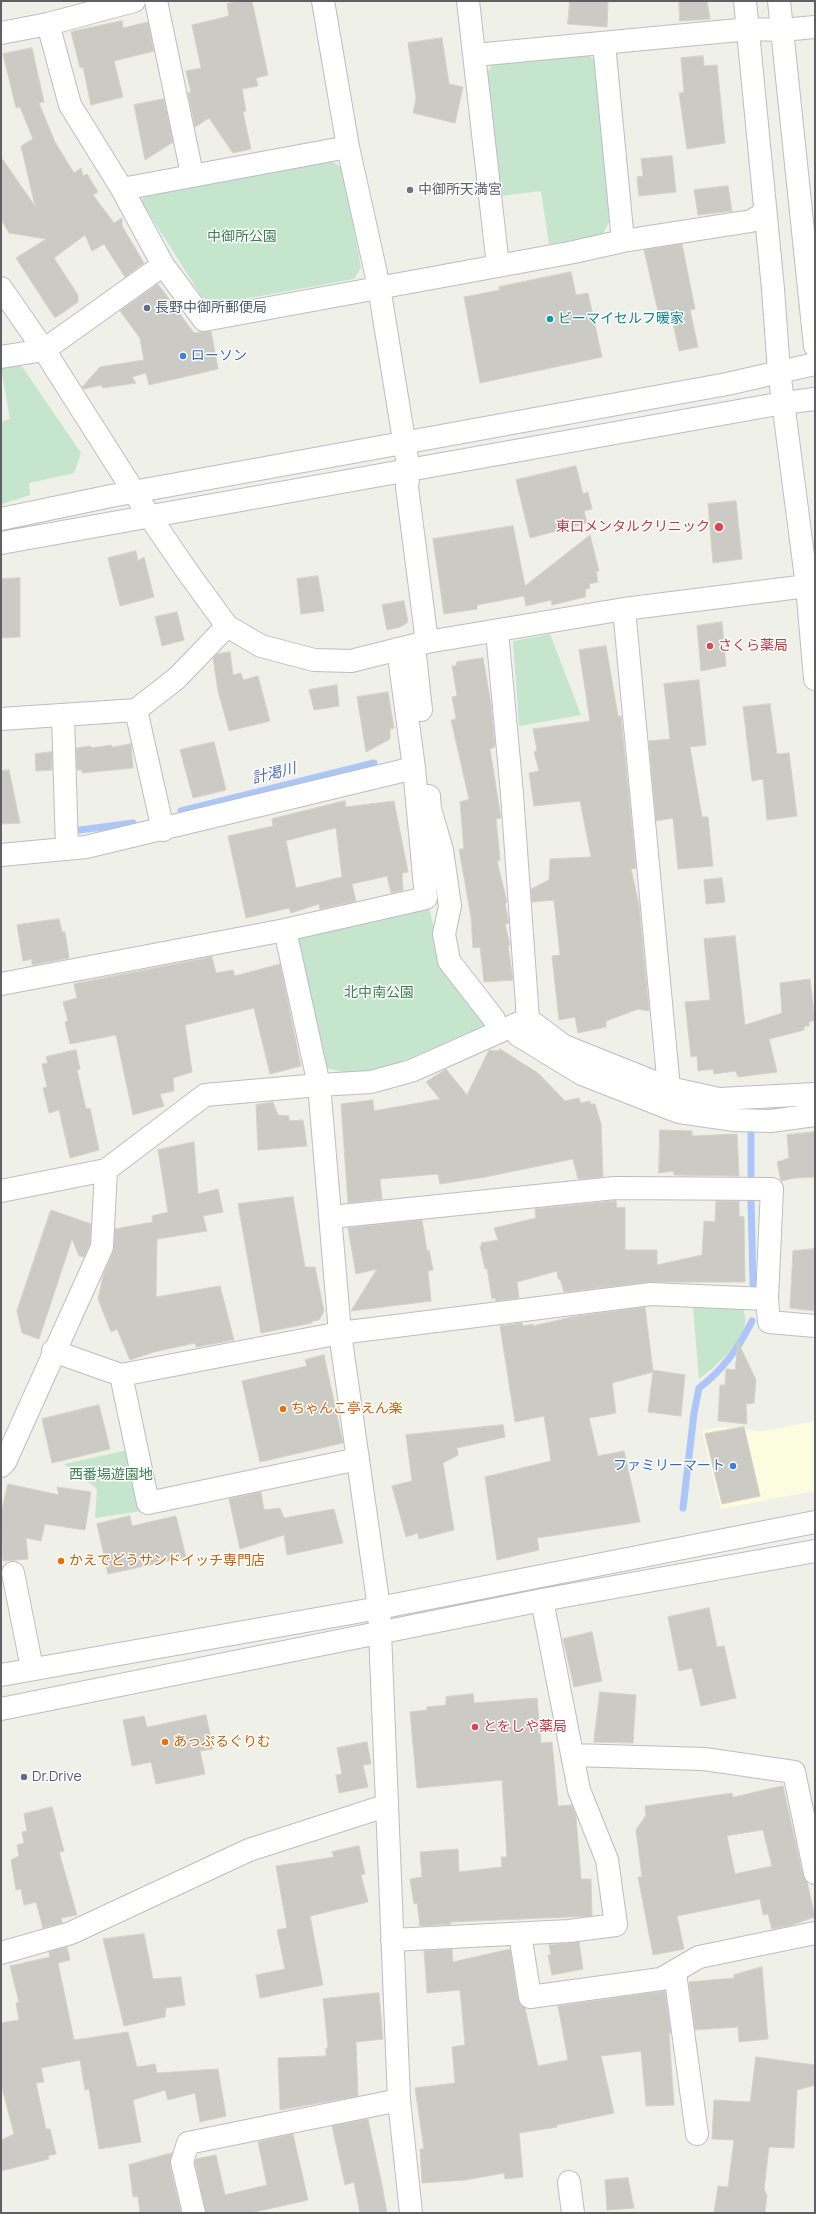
<!DOCTYPE html>
<meta charset="utf-8">
<style>
body{margin:0}
#map{position:relative;width:816px;height:2214px;overflow:hidden;background:#eff0e7;font-family:Manrope,sans-serif}
canvas{display:block}
.frame{position:absolute;inset:0;border:2px solid #5f6066;pointer-events:none}
</style>
<div id="map">
<canvas width="816" height="2214"></canvas>
<div class="frame"></div>
</div>
<script>
const ctx = document.querySelector('canvas').getContext('2d');
ctx.lineJoin = 'round';
function fillPath(path, color) {
  ctx.fillStyle = color;
  ctx.fill(path, 'evenodd');
}
function stroke(path, color, width, dash) {
  ctx.strokeStyle = color;
  ctx.lineWidth = width;
  ctx.lineCap = dash ? 'butt' : 'round';
  ctx.setLineDash(dash || []);
  ctx.stroke(path);
}
function label(font, color, halo, rows, align = 'center') {
  ctx.font = font + ' Manrope,"Noto Sans JP",sans-serif';
  ctx.lineWidth = 3;
  ctx.setLineDash([]);
  ctx.textBaseline = 'middle';
  ctx.strokeStyle = halo;
  ctx.fillStyle = color;
  for (const [text, x, y, turn = 0] of rows) {
    ctx.save();
    ctx.translate(x, y);
    ctx.rotate((+turn || 0) * Math.PI / 180);
    ctx.textAlign = isNaN(turn) ? turn : align;
    if (halo) ctx.strokeText(text, 0, 0);
    ctx.fillText(text, 0, 0);
    ctx.restore();
  }
}
fillPath(new Path2D(`
 M815,1421V1491L721,1509L702,1431L721,1427L762,1431Z`), '#fcfce0');
fillPath(new Path2D(`
 M588,54L598,64L610,220L602,236L549,244L541,191L500,196L485,75L494,63Z
 M329,160L343,168L361,268L354,279L217,304L202,297L141,201L146,192Z
 M21,365L81,453L74,473L29,483L30,495L2,504L4,511L1,519V422L10,419L1,368Z
 M550,634L581,715L519,726L513,641Z
 M429,908L443,963L487,1024L387,1068L353,1074L321,1067L297,943L301,934Z
 M693,1308L744,1309C744,1313 746,1320 745,1325C742,1343 713,1369 699,1379Z
 M128,1450L141,1511L95,1518L97,1489L64,1464Z`), '#c6e5cd');
stroke(new Path2D(`
 M181,811L374,763
 M80,830L133,823
 M751,1175V1132
 M751,1200L753,1284
 M683,1508L694,1413L699,1388C723,1370 739,1348 752,1321`), '#adc6f9', 7);
const building = new Path2D(`
 M239,1H252L268,75L256,78L258,86L242,89L246,111L243,112L251,149L233,153L209,118L195,127L188,93L191,92L186,71L201,68L192,25L229,16L227,4Z
 M570,1H608L607,27L568,24Z
 M679,1H707L710,19L680,21Z
 M122,21L123,28L148,22L154,51L114,61L123,97L91,105L83,67L80,68L71,32Z
 M442,38L449,84L463,87L455,123L413,113L416,98L408,43Z
 M32,48L44,102L39,103L55,142L74,173L81,168L83,176L87,174L98,192L93,195L114,223L122,218V226L144,263L125,277L104,244L92,251L85,235L54,258L78,295V302L55,318L16,258L46,239L9,233L1,219V157L35,206L21,146L33,139L20,107L16,108L3,54Z
 M703,56L704,66L717,65L725,143L687,149L679,93L684,92L681,58Z
 M164,99L173,142L145,160L134,105Z
 M672,156L676,192L639,196L637,177L643,176L641,159Z
 M728,186L732,211L698,215L694,190Z
 M682,244L695,309L690,310L698,347L679,351L671,314L659,316L644,250Z
 M571,272L576,295L588,293L602,357L480,383L464,297L500,290L499,287Z
 M158,284L194,333L211,331L218,369L149,385L146,373L132,377L136,383L102,388V385L84,389L82,387L100,367L144,360L140,338L120,311Z
 M576,466L583,494L588,492L592,509L584,511L587,523L530,538L516,480Z
 M736,501L742,559L713,563L708,504Z
 M513,526L525,586L590,535L599,571L596,572L598,582L589,584L590,588L586,589L585,597L552,605L551,600L526,606L524,596L477,605V609L444,614L433,539Z
 M136,551L138,561L144,557L154,597L120,606L108,558Z
 M318,576L324,611L301,614L297,579Z
 M20,578V637L1,638V579Z
 M404,601L408,622L400,627L387,630L382,605Z
 M177,612L184,640L162,646L155,617Z
 M722,622L726,666L701,671L697,626Z
 M606,646L618,716H621L636,868L631,869L639,905L649,1011L638,1009L606,1021V1027L578,1033L575,1017L559,1020L552,956L560,955L554,900L532,902L531,889L549,880L550,859L591,857L580,801L534,806L529,773L539,771L534,752L537,750L533,729L590,721L579,650Z
 M230,652L233,675L241,673L243,680L258,676L270,721L229,731L218,691L213,658L217,654Z
 M483,658L491,704L495,747L490,749L501,818L496,819L500,860L497,861L507,902L505,904L509,923L505,924L510,945H508L513,980L484,982L480,947L473,948L471,917L459,849H464L460,802L469,799L451,720L456,719L452,697L457,696L452,666H456L457,662Z
 M699,680L706,745L690,747L702,817H708L713,866L678,869L673,818L656,821L649,741L670,739L664,684Z
 M337,685L339,706L314,710L309,690Z
 M388,692L394,728L390,729V739L366,752L357,697Z
 M770,704L777,754L789,753L797,816L767,820L763,779L752,781L743,707Z
 M214,742L226,790L193,798L180,750Z
 M131,744L133,768L82,773V770H77L76,748L90,746L92,748L111,745L113,747Z
 M52,752V770L36,771L35,754Z
 M9,770L20,823L1,824V771Z
 M345,801L346,807L394,801L408,872L402,873L403,890L391,893L387,876L352,884L356,901L320,909L319,904L291,913L289,908L246,918L228,836L273,826L272,819ZM336,828L342,877L296,888L286,841Z
 M722,878L725,902L706,904L704,880Z
 M59,919L62,932H65L69,958L32,965V959L23,961L17,925Z
 M735,936L745,1025L782,1013L780,983L810,979L815,1020L809,1022V1026H804V1030L769,1039L777,1072L738,1077L736,1071L714,1074L713,1069L698,1071L697,1056L691,1057L685,1002L710,1000L704,939Z
 M212,957L216,973L233,970L235,976L280,964L301,1066L270,1074L254,1008L185,1025L192,1072L173,1078L174,1091L160,1094L164,1106L133,1115L116,1035L70,1044L65,1022L68,1021L63,1002L77,998L74,984Z
 M500,1049L538,1073L565,1101L579,1098L581,1103L590,1101V1104H595L601,1124L603,1177L578,1179L573,1159L485,1177L440,1184L438,1174L380,1179L382,1199L348,1203L341,1104L373,1100L374,1111L440,1099L426,1082L446,1069L467,1095L489,1050L498,1051Z
 M76,1050L80,1069L77,1070L86,1109L90,1108L99,1150L70,1158L59,1110L49,1113L43,1088L47,1087L42,1064L48,1063L46,1057Z
 M273,1102L278,1115L289,1116V1121L303,1120L307,1146L258,1150L256,1105Z
 M660,1130L692,1131V1136L737,1134L739,1176L674,1175L673,1171L659,1173Z
 M815,1132V1177L795,1178L781,1181L777,1162L789,1158L787,1135Z
 M194,1142L198,1194L218,1189L223,1212L203,1216L207,1231L157,1239L156,1297L220,1286L234,1340L196,1347L195,1343L154,1352L130,1360L117,1329L111,1332L98,1299L103,1276L113,1252L115,1229L153,1222L152,1216L168,1212L158,1150Z
 M293,1197L305,1267H315L324,1311L319,1320L312,1321V1323L261,1333L238,1204Z
 M616,1201L617,1208L625,1207V1250H657V1265L702,1255L704,1221L715,1222L716,1201H739V1216L744,1217L745,1282H650L564,1292L560,1279H558L557,1271L517,1282L519,1298L496,1301L495,1298L492,1299L487,1268L485,1269L480,1246H482L481,1243L498,1240L494,1228L536,1218L535,1209Z
 M51,1210L91,1224L90,1244L84,1257L79,1256L72,1239L39,1339L22,1333L17,1311Z
 M422,1220L427,1251L429,1250L433,1270L428,1271L431,1301L351,1311L377,1269L356,1274L348,1228Z
 M815,1249V1311L790,1308L793,1251Z
 M645,1307L653,1371V1370L685,1375L681,1416L648,1412L653,1372L612,1383L616,1413L589,1418L598,1456L624,1451L640,1522L537,1538L539,1550L497,1560L485,1477L551,1461L544,1416L515,1422L500,1326L522,1323L523,1326L533,1324V1326L572,1317Z
 M738,1342L756,1380L754,1403L746,1404L747,1424L718,1421L720,1385H725L726,1369L735,1370Z
 M324,1355L343,1443L260,1462L242,1381L307,1366L305,1360Z
 M99,1405L110,1449L52,1463L42,1419Z
 M503,1425L505,1437L457,1448L458,1455L443,1463L454,1530L419,1539L418,1533L406,1537L392,1486L412,1481L406,1435Z
 M744,1427L760,1496L722,1504L705,1434Z
 M8,1484L59,1495L57,1487L91,1492L85,1530L45,1524L41,1541L26,1538L28,1559L3,1561L1,1514Z
 M261,1492L264,1510L280,1508L284,1518L334,1509L343,1543L287,1555L284,1535L240,1549L229,1499Z
 M130,1516L132,1526L176,1516L186,1557L108,1574L97,1524Z
 M709,1608L717,1647L724,1646L736,1698L701,1706L692,1668L679,1671L668,1617Z
 M592,1632L602,1681L574,1687L563,1639Z
 M600,1692L636,1695L633,1743L594,1742Z
 M473,1694L474,1703L537,1698L541,1743L552,1742L558,1806L572,1805L576,1817L581,1879H591L592,1916L450,1922L451,1924L420,1926L417,1903L414,1904L410,1879L422,1877L420,1852L458,1849L459,1872L502,1867L501,1857H507L502,1780L417,1788L410,1712L427,1710V1707L446,1705V1697Z
 M206,1715L213,1749L200,1751L205,1774L156,1784L151,1762L132,1766L123,1720L144,1716L147,1727Z
 M367,1742L371,1764L363,1765L368,1787L339,1793L336,1775L342,1774L337,1748Z
 M783,1786L803,1876L807,1882L815,1917L792,1925L772,1929L768,1914L763,1915L760,1899L677,1916L684,1949L653,1955L638,1877H642L636,1830L646,1815L645,1806L732,1793L733,1797ZM763,1830L772,1866L735,1874L727,1836Z
 M52,1807L64,1851L59,1852L77,1915L61,1918L62,1923L43,1928L36,1902L24,1905L21,1889L16,1890L11,1860L19,1856L17,1845L24,1843L22,1832L27,1831L24,1814Z
 M359,1846L365,1874L361,1875L368,1902L310,1916L323,1985L260,1998L256,1975L285,1969L277,1930L287,1928L276,1866L334,1857L332,1852Z
 M144,1934L153,1979L181,1977L185,2005L166,2008L165,2017L124,2026L103,1939Z
 M579,1942L583,1969L552,1975L548,1955H551L549,1945Z
 M67,1947L70,1960L58,1963L74,2040L128,2032L137,2067L155,2064L157,2073L218,2069L226,2116L200,2122L195,2093L168,2100L165,2090L133,2100L141,2142L99,2149L89,2089L85,2090L80,2060L41,2068L44,2082L36,2083L46,2129H50L56,2154L48,2156L49,2159L1,2171V2140L14,2134L1,2084V2023L19,2020L16,2003L19,2002L10,1966L50,1957L49,1952Z
 M452,1949L453,1962L510,1949L518,1999L525,2008L538,2066L568,2060L558,2006L665,1991L671,2033H669L674,2105L646,2106L641,2051L601,2056L614,2113L557,2125V2127L519,2133L523,2177L505,2179L504,2173L465,2180L422,2183L420,2149H424L415,2088L455,2083L452,2047L465,2045L460,1990L427,1993L424,1951Z
 M762,1967L768,2039L739,2042L738,2027L695,2030L689,1982L734,1978V1975Z
 M379,1993L383,2039L356,2042L358,2096L280,2110L278,2058L326,2056V2048H328L323,1999Z
 M756,2057L815,2065V2085L797,2090L794,2148L769,2147L764,2189L767,2195L765,2213H714L718,2186L728,2187L734,2140L712,2139L714,2100L750,2102Z
 M368,2119L382,2185L387,2213H360L354,2182L345,2185L332,2126Z
 M293,2134L308,2200L250,2213H206L195,2162L196,2159L216,2155L225,2195L267,2185L258,2142Z
 M172,2153L170,2165L181,2213H140L138,2196L133,2197L129,2165Z
 M628,2178L634,2208L607,2210L605,2180Z`);
fillPath(building, '#cbcac4');
stroke(building, '#d4d3c6', 1);
const minor = new Path2D(`
 M156,1L192,174
 M323,1L348,147L379,287L409,471L407,487L427,642
 M468,1L498,266
 M745,1L773,289L779,371L807,586L815,679
 M779,1L815,346
 M48,24L70,105L122,189L163,265L204,320L574,252L623,241L751,221L765,213
 M1,33L48,24L134,1
 M604,44L623,241
 M475,55L749,29L782,30L815,27
 M122,189L348,147
 M1,288L44,350L150,517L189,574L227,626L261,646L314,660L351,661L427,642L624,609L807,586
 M1,357L44,350L163,265
 M1,519L111,496L727,384L815,364
 M1,543L783,403L815,399
 M624,609L669,1088
 M497,631L512,794L528,1019L564,1046L669,1088L719,1099L815,1094
 M414,646L421,710
 M136,710L163,830
 M63,715L67,849
 M1,719L136,710L177,678L227,626
 M429,796L430,809L442,850L450,906L444,934L449,961L494,1019
 M1,855L86,847L414,768
 M1,984L285,930L426,898L414,768L398,649
 M518,1035L582,1074L679,1112L735,1120L771,1121L815,1115
 M106,1170L205,1095L319,1085L285,930
 M1,1191L106,1170L102,1247L5,1462L1,1466
 M331,1217L615,1188L772,1189L767,1299L769,1322L815,1326
 M53,1351L121,1375L340,1333L651,1294L767,1299
 M121,1375L148,1503L358,1459
 M13,1573L32,1668
 M1,1675L379,1608L815,1522
 M1,1709L542,1600L815,1551
 M572,1755L704,1759L794,1772L815,1873
 M520,1934L530,1997L661,1979L699,1957L815,1933
 M392,1940L569,1931L616,1925L607,1860L579,1790L542,1600
 M1,1953L71,1933L249,1850L385,1806
 M675,1973L697,2134
 M569,2182L573,2213
 M194,2213L182,2162L188,2143L399,2100
 M411,2213L399,2100L379,1608L340,1333L319,1085L371,1082L411,1071L528,1019`);
stroke(minor, '#bcbdc2', 24);
stroke(minor, '#fff', 22);
for (const [x, y, r, color] of [
 [410,190,4,"#6b7280"],
 [147,308,4,"#5c6f8a"],
 [550,319,4,"#0f9aa8"],
 [183,356,4,"#3f7fe0"],
 [719,527,5,"#e0444e"],
 [710,646,4,"#e0444e"],
 [283,1409,4,"#e8710a"],
 [733,1466,4,"#3f7fe0"],
 [61,1561,4,"#e8710a"],
 [475,1727,4,"#e0444e"],
 [165,1742,4,"#e8710a"],
 [24,1777,4,"#5c6f8a"]
]) {
  const dot = new Path2D();
  dot.arc(x, y, r, 0, 2 * Math.PI);
  ctx.fillStyle = color;
  ctx.fill(dot);
  stroke(dot, '#fff', 1.5);
}
label('14px', '#5b616d', '#fff', [
 ["中御所天満宮",418,190]
], 'left');
label('14px', '#3b814f', '#fff', [
 ["中御所公園",242,237],
 ["北中南公園",379,993],
 ["西番場遊園地",111,1475]
]);
label('14px', '#4e5e75', '#fff', [
 ["長野中御所郵便局",155,308],
 ["Dr.Drive",32,1777]
], 'left');
label('14px', '#0d838f', '#fff', [
 ["ビーマイセルフ暖家",558,319]
], 'left');
label('14px', '#366cbe', '#fff', [
 ["ローソン",191,356],
 ["ファミリーマート",725,1466,"right"]
], 'left');
label('14px', '#be3a42', '#fff', [
 ["東口メンタルクリニック",710,527,"right"],
 ["さくら薬局",718,646],
 ["とをしや薬局",483,1727]
], 'left');
label('14px', '#c56008', '#fff', [
 ["ちゃんこ亭えん楽",291,1409],
 ["かえでどうサンドイッチ専門店",69,1561],
 ["あっぷるぐりむ",173,1742]
], 'left');
label('italic 15px', '#506bbc', '#fff', [
 ["計渇川",274,774,-14]
]);
</script>
